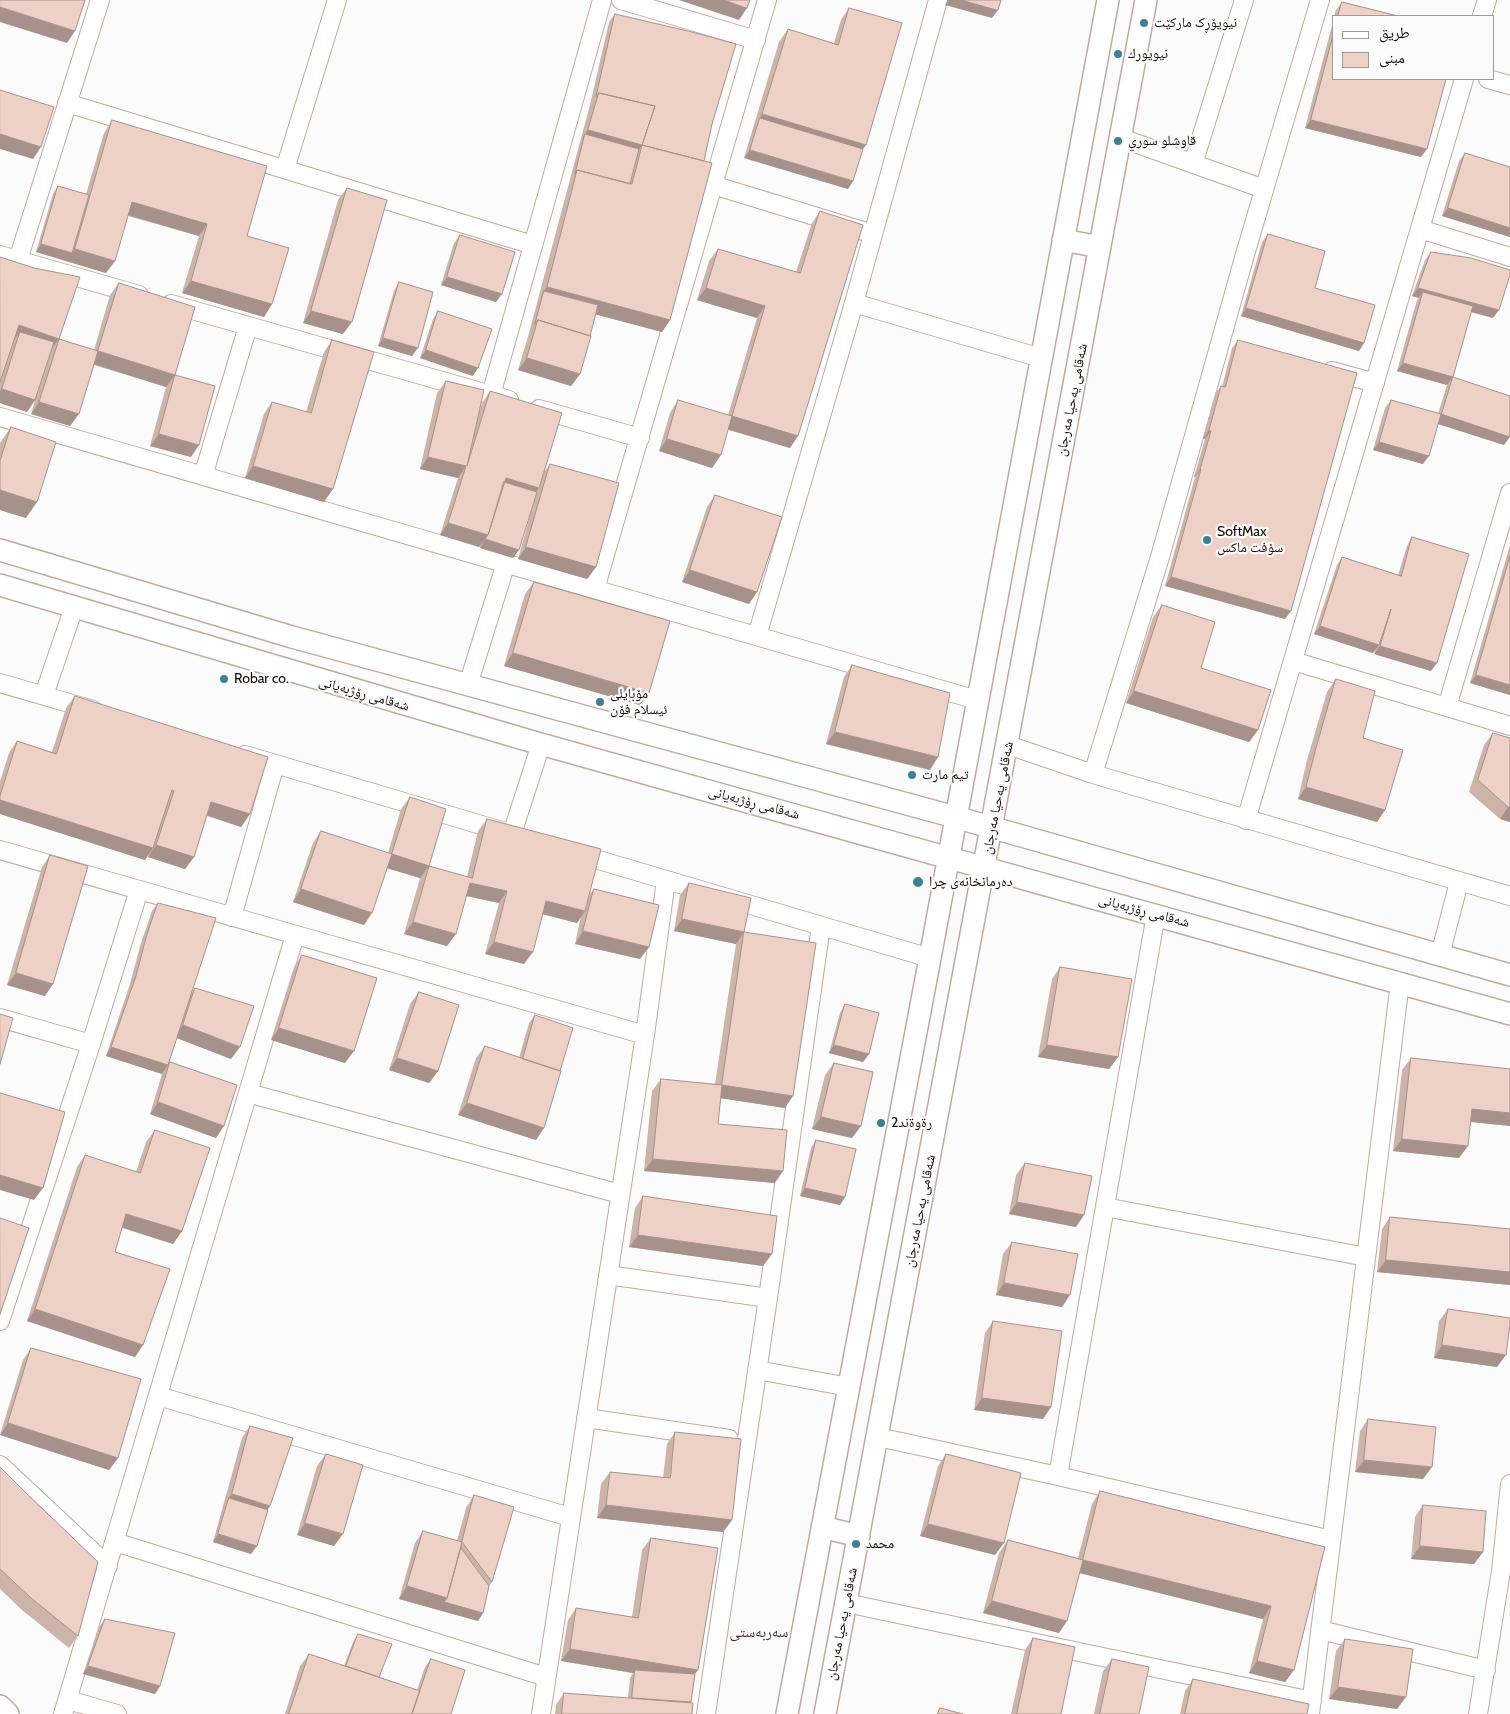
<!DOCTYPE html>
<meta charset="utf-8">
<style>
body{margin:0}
#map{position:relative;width:1510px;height:1714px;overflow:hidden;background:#fbfbfb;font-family:Cabin,"Noto Naskh Arabic",sans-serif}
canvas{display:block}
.legend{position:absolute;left:1332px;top:15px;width:162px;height:65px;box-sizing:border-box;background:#fbfbfb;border:1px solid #9e9b99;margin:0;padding:6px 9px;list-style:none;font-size:15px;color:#130a07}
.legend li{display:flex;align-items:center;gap:10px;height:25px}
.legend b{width:25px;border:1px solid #9e9b99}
</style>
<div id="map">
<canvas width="1510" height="1714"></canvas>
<ul class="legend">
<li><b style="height:6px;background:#fff"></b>طريق</li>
<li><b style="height:14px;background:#eed1c6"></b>مبنى</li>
</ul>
</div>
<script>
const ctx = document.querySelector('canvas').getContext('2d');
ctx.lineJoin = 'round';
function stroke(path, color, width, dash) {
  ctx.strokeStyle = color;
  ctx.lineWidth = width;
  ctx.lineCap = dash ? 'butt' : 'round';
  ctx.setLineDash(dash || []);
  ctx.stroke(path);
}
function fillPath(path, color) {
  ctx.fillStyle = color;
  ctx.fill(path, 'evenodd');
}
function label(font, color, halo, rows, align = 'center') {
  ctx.font = font + ' Cabin,"Noto Naskh Arabic",sans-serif';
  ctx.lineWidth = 4.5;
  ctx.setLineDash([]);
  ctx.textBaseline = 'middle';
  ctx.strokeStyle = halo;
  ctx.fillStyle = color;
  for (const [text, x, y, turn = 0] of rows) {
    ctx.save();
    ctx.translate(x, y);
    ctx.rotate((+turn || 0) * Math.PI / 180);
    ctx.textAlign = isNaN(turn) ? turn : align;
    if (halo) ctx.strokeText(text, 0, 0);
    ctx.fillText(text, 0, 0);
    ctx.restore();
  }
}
const minor = new Path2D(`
 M621,0L756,40
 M1482,16L1487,0
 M1488,79L1510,85
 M67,103L533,245
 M1121,138L1264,189
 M1193,164L1244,0
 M285,169L337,0
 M713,185L873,234
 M1420,229L1510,257
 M0,255L139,295
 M18,260L100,0
 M854,303L1041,358
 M171,304L509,400
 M1332,371L1375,383
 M491,395L602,0
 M539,409L640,438
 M0,417L977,700
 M203,476L248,326
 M595,589L767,0
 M757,636L854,303L938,0
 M1293,661L1510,726
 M0,683L93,710
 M468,685L506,563
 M44,695L74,607
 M1447,707L1510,493
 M1008,745L1093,774L1510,896
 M245,755L505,832
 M1093,774L1160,557L1244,258L1320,0
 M1246,820L1464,79
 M512,834L541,744
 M0,850L645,1035
 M575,853L930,958
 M232,917L275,764
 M1440,955L1459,882
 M0,1018L91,1044
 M248,1093L620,1194
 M1105,1207L1366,1257
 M608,1275L768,1298
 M0,1321L91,1044L139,890
 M757,1370L849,1387
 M158,1396L570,1517
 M586,1418L729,1439
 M878,1437L1058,1476L1331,1540
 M0,1465L108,1566
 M1058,1476L1156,914
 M115,1542L546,1677
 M846,1603L1312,1701
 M1320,1630L1486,1670
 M68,1700L117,1714
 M63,1714L295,935
 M541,1714L645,1035L666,880
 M706,1714L768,1298L821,926
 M1310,1714L1400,982
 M1478,1714L1501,1571L1510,1484`);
const tertiary = new Path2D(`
 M1063,240L1100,247
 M0,550L292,637L955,817L1510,975
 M0,585C179,639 358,692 537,743C861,835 1187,921 1510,1014
 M822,1527L859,1536
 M0,1706L8,1714
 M787,1714L930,958L1108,0
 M825,1714L1146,0`);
stroke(minor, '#c5a99f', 20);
stroke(tertiary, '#c5a99f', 24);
stroke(minor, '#fff', 18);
stroke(tertiary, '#fff', 21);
fillPath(new Path2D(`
 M1342,2L1398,16H1334L1336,10Z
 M849,8L863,149L853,181L848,189L744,158L779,42L788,29L834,43L841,20Z
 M615,14L712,124L670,320L662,332L595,314L580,374L571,386L518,370L529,333L580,142L590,105L609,22Z
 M1334,18V79L1421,157L1305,128Z
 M112,120L247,236L272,304L264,317L182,293L199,236L128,216L106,273L36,252L53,194L58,186L86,194L104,133Z
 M1465,153L1510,167V237L1442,216L1459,161Z
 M347,188L343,334L303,323L338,200Z
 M820,211L790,448L728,430L712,468L659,451L670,413L678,400L728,415L757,318L697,300L709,261L718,249L796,272L812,223Z
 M1268,234L1315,288L1364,343L1359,351L1241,316L1262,242Z
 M460,235L502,294L496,302L441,285L454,243Z
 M1431,252L1493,318L1471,312L1453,377L1504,445L1438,424L1423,464L1373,450L1385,408L1391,400L1438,414L1447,385L1397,371L1417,300L1419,298L1412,296L1425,260Z
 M0,257L59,339L94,350L110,295L119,283L175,375L191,457L150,446L166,387L94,365L70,426L31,414L35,400L27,412L0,403Z
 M399,282L412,356L378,346L394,291Z
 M438,311L473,376L420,358L433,319Z
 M332,340L324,502L245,478L264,414L272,402L306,412L324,352Z
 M1238,340L1285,619L1165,586L1195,477H1194L1205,439L1203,438L1215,394L1221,386L1222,387L1232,348Z
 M446,381L480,409L482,403L490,391L545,471L550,464L596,567L587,579L518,559L536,494L513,558L480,548V546L479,547L440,535L458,478L420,469L437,393Z
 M11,427L26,518L0,510V443Z
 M715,495L749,604L682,582L707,507Z
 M1412,537L1431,671L1374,654L1376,650L1373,653L1314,634L1337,565L1342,557L1398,575L1407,546Z
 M1510,545V695L1470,683Z
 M534,582L649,693L640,705L504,666L525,594Z
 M1162,605L1201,668L1258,730L1249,742L1126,703L1153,617Z
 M852,665L930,770L826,744L844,677Z
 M1336,679L1363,738L1385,810L1377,822L1298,799L1307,760L1327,692Z
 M75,696L250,814L241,827L207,816L194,857L185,869L148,857L149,854L145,860L0,814V781L9,753L17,741L52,752L66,708Z
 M1493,733L1510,738V822L1500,819L1469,792L1484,745Z
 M410,797L429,866L467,877L478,831L487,819L589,895L594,889L640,959L575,944L581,916L577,923L543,914L524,964L485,954L499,903L466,896L447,946L404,934L420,878L387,868L364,925L293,902L313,843L321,831L388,853L401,809Z
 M50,855L45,996L7,985L42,867Z
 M689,883L744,932L785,1108L720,1098L718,1124L775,1183L644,1171L652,1091L661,1079L715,1084L736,944L674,931L680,895Z
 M158,903L191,994L195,988L231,1059L177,1038L168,1065L170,1062L216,1138L150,1114L162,1074L106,1056L130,984L141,943L152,911Z
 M302,955L345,1063L271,1040L294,967Z
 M1060,967L1118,1057L1109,1069L1038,1057L1052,979Z
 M419,992L438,1071L429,1083L389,1070L410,1004Z
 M845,1004L869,1054L863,1062L829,1053L840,1013Z
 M535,1015L536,1140L458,1115L476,1058L485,1046L519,1058L529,1023Z
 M1411,1058L1510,1126L1470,1122L1459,1158L1393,1151L1402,1070Z
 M834,1063L852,1138L812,1129L825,1075Z
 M155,1130L182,1231L173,1244L122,1228L115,1252L143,1345L135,1357L27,1321L77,1167L85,1155L136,1172L146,1142Z
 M816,1140L845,1197L840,1205L800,1196L811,1148Z
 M1025,1163L1076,1227L1009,1214L1016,1175Z
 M643,1196L763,1266L629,1247L635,1208Z
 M1390,1217L1510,1229V1285L1377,1272L1382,1229Z
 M1012,1242L1062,1307L996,1295L1003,1254Z
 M1448,1309L1497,1367L1434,1358L1439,1321Z
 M993,1321L1051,1407L1043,1419L974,1410L985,1333Z
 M31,1348L118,1458L109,1470L0,1435L23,1360Z
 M1368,1419L1423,1479L1355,1472L1360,1431Z
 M250,1426L268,1510L251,1554L213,1542L242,1438Z
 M675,1432L732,1520L723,1532L597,1518L601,1484L610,1472L663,1478L667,1444Z
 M326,1454L334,1546L297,1535L317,1466Z
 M946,1454L995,1555L920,1536L938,1466Z
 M0,1467L78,1636L69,1648L22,1610L0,1589Z
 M1100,1491L1325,1547L1294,1670L1285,1682L1249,1673L1263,1619L1080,1573L1059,1633L983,1613L999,1553L1008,1540L1078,1558L1092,1504Z
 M474,1495L492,1582L489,1586L483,1613L478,1621L399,1599L415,1543L423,1531L457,1541L466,1508Z
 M1423,1505L1483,1552L1474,1564L1411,1559L1415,1517Z
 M651,1538L695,1674L691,1702L692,1714H555L556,1705L564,1693L628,1698L630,1678L633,1673L561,1661L568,1620L576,1608L632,1617L642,1550Z
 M105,1619L160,1686L155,1694L83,1674L99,1627Z
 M358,1634L379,1677L417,1690L425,1667L431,1659L451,1714H285L300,1666L309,1654L344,1666L353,1642Z
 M1033,1638L1061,1714H1011L1025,1650Z
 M1345,1639L1397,1709L1329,1699L1336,1651Z
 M1112,1659L1139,1714H1094L1103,1671Z
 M1193,1679L1307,1714H1180L1185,1691Z`), '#cdb4aa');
fillPath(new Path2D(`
 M679,0H724L747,8L739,20Z
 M948,0H961L998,10L992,18L945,5Z
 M0,7L75,31L67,43L0,22Z
 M762,114L866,145L857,157L760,118Z
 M1311,120L1427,149L1421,157L1305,128Z
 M588,130L642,145L634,157L585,134Z
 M0,134L41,147L33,159L0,149Z
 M750,150L853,181L848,189L744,158Z
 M132,202L207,224L199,236L124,214Z
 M1448,208L1510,228V237L1442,216Z
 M41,244L72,253L75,249L115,261L106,273L36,252Z
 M447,277L502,294L496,302L441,285Z
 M191,281L272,304L264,317L182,293Z
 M547,287L670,320L662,332L541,300L544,291Z
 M706,288L765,306L757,318L697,300Z
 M1418,288L1499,310L1493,318L1421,298L1423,292L1419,298L1412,296Z
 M1246,308L1364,343L1359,351L1241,316Z
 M311,311L352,322L343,334L303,323Z
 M19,325L59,339L50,351L20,332L15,339Z
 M383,338L418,348L412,356L378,346Z
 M426,350L478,368L473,376L420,358Z
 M98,351L175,375L166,387L90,363Z
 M527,358L580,374L571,386L518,370Z
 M1403,363L1453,377L1447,385L1397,371Z
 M2,389L35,400L27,412L0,403V391Z
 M39,402L79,414L70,426L31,414Z
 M1441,414L1510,437L1504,445L1435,423Z
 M732,416L798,436L790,448L724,428Z
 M1209,430L1211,431L1205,439L1203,438Z
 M159,434L199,445L191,457L150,446Z
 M667,439L721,455L712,468L659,451Z
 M1379,442L1429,456L1423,464L1373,450Z
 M428,457L466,466L458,478L420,469Z
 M253,466L333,489L324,502L245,478Z
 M1200,469H1201L1195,477H1194Z
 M506,478L539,488L531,500L503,482Z
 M0,490L37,502L26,518L0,510Z
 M448,523L488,535L479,547L440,535Z
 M485,539L519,550L513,558L480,548Z
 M526,547L596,567L587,579L518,559Z
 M690,570L757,592L749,604L682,582Z
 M1171,577L1291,611L1285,619L1165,586Z
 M1320,626L1379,645L1373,653L1314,634Z
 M1380,646L1437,663L1431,671L1374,654Z
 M513,653L649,693L640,705L504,666Z
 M1476,675L1510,685V695L1470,683Z
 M1134,691L1258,730L1249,742L1126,703Z
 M835,732L938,757L930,770L826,744Z
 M1306,787L1385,810L1377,822L1298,799Z
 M0,800L153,848L145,860L0,814Z
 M211,802L250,814L241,827L203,814Z
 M1508,807H1510V822L1500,819Z
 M156,845L194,857L185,869L148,857Z
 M392,854L429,866L420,878L383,867Z
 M470,883L507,891L499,903L462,895Z
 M301,889L372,913L364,925L293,902Z
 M546,901L585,911L577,923L538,913Z
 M682,919L744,932L736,944L674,931Z
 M413,922L456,934L447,946L404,934Z
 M583,931L649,947L640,959L575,944Z
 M494,942L533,952L524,964L485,954Z
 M16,973L53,984L45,996L7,985Z
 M183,1025L240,1047L231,1059L174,1037Z
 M279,1028L354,1051L345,1063L271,1040Z
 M834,1045L869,1054L863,1062L829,1053Z
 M1047,1045L1118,1057L1109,1069L1038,1057Z
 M111,1047L168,1065L162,1074L106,1056Z
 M397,1058L438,1071L429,1083L389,1070Z
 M722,1085L793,1096L785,1108L713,1097Z
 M158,1102L224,1126L216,1138L150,1114Z
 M467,1103L544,1128L536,1140L458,1115Z
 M1472,1109L1510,1113V1126L1463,1121Z
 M821,1117L861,1126L852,1138L812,1129Z
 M1402,1139L1468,1146L1459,1158L1393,1151Z
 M653,1159L783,1171L775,1183L644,1171Z
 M0,1175L43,1188L34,1200L0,1190Z
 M805,1188L845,1197L840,1205L800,1196Z
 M1017,1202L1084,1215L1076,1227L1009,1214Z
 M126,1214L182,1231L173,1244L118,1226Z
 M638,1235L772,1254L763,1266L629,1247Z
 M1386,1260L1510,1272V1285L1377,1272Z
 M1004,1283L1070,1295L1062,1307L996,1295Z
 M35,1309L143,1345L135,1357L27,1321Z
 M1442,1345L1506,1355L1497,1367L1434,1358Z
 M982,1398L1051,1407L1043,1419L974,1410Z
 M8,1423L118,1458L109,1470L0,1435Z
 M1364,1460L1432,1467L1423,1479L1355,1472Z
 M232,1494L270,1506L262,1518L229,1498Z
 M606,1505L732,1520L723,1532L597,1518Z
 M305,1523L343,1534L334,1546L297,1535Z
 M928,1524L1004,1543L995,1555L920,1536Z
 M218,1534L257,1546L251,1554L213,1542Z
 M1420,1546L1483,1552L1474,1564L1411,1559Z
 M1083,1560L1271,1606L1263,1619L1075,1572Z
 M407,1586L447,1598L483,1613L478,1621L399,1599Z
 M992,1601L1067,1621L1059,1633L983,1613Z
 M570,1649L698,1670L689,1682L635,1670L633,1673L561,1661Z
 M1257,1661L1294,1670L1285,1682L1249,1673Z
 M88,1666L160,1686L155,1694L83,1674Z
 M1338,1687L1406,1697L1397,1709L1329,1699Z`), '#a7928b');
const building = new Path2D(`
 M0,0H85L75,31L0,7Z
 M724,0H750L747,8Z
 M961,0H1001L998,10Z
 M1342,2L1398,16H1338Z
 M849,8L902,23L866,145L762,114L788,29L838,45Z
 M615,14L692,32L736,44L712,124L704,161L642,145L655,106L599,93L596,97Z
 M1334,32V79H1446L1427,149L1311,120Z
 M0,90L54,107L41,147L0,134Z
 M599,93L655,106L642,145L712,163L670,320L547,287L577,170L632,184L642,145L588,130Z
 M760,118L863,149L853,181L750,150Z
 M112,120L267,166L247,236L289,248L272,304L191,281L207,224L132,202L115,261L75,249Z
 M585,134L639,149L630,184L577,170L575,174Z
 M1465,153L1510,167V228L1448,208Z
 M58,186L89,195L72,253L41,244Z
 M347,188L387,200L352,322L311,311Z
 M820,211L863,225L798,436L732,416L765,306L706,288L718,249L800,273Z
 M1268,234L1325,251L1315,288L1375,305L1364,343L1246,308Z
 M460,235L515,252L502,294L447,277Z
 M1431,252L1471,258L1510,270V275L1499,310L1418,288Z
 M0,257L34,268L80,277L59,339L98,351L79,414L39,402L59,339L19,325L0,382Z
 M399,282L433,292L418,348L383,338Z
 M119,283L195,307L175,375L98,351Z
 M544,291L598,305L590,336L538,320L535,324Z
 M1423,292L1473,306L1453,377L1403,363Z
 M438,311L492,329L478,368L426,350Z
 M538,320L591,336L580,374L527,358Z
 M20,332L54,342L35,400L2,389Z
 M332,340L374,352L333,489L253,466L272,402L311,413Z
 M1238,340L1357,373L1291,611L1171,577L1201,469H1200L1211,431L1209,430L1221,386L1225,387Z
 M175,375L215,386L199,445L159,434Z
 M1453,377L1510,396V437L1441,414L1429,456L1379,442L1391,400L1441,414Z
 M446,381L484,390L467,466L490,391L562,413L539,488L506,478L488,535L448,523L466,466L428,457Z
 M678,400L732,416L721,455L667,439Z
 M11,427L56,442L37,502L0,490V461Z
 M550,464L619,483L596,567L526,547Z
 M504,482L537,492L519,550L485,539L488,535Z
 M715,495L782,517L757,592L690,570Z
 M1412,537L1469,554L1437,663L1380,646L1391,609L1379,645L1320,626L1342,557L1401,576Z
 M1510,556V685L1476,675Z
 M534,582L670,621L649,693L513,653Z
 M1162,605L1215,622L1201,668L1271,690L1258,730L1134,691Z
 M852,665L950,693L938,757L835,732Z
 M1336,679L1375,691L1363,738L1403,750L1385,810L1306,787L1316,748Z
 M75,696L268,757L250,814L211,802L194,857L156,845L174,791L172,790L153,848L0,800V796L17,741L56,754Z
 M1493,733L1510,738V807H1508L1478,780Z
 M410,797L446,809L429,866L392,854Z
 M487,819L601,849L585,911L546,901L533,952L494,942L507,891L470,883L456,934L413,922L429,866L472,878Z
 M321,831L392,854L372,913L301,889Z
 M50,855L88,866L53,984L16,973Z
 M689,883L751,898L744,932L682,919Z
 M594,889L659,905L649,947L583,931Z
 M158,903L216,918L168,1065L111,1047L136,976L147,934Z
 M744,932L816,943L793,1096L722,1085Z
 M302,955L377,978L354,1051L279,1028Z
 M1060,967L1132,979L1118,1057L1047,1045Z
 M195,988L254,1006L240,1047L183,1025Z
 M419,992L459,1005L438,1071L397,1058Z
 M845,1004L879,1013L869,1054L834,1045Z
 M0,1014L13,1018L0,1064Z
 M535,1015L573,1028L560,1071L523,1059Z
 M485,1046L561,1071L544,1128L467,1103Z
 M1411,1058L1510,1069V1113L1472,1109L1468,1146L1402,1139Z
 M170,1062L237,1085L224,1126L158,1102Z
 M834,1063L873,1072L861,1126L821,1117Z
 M661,1079L722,1085L718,1124L787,1130L783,1171L653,1159Z
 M0,1093L65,1112L43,1188L0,1175Z
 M155,1130L210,1148L182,1231L126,1214L115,1252L170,1269L143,1345L35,1309L85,1155L140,1173Z
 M816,1140L856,1149L845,1197L805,1188Z
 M1025,1163L1092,1176L1084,1215L1017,1202Z
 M643,1196L777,1216L772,1254L638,1235Z
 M1390,1217L1510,1229V1272L1386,1260Z
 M0,1218L29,1228L0,1314Z
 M1012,1242L1078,1254L1070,1295L1004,1283Z
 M1448,1309L1510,1318V1325L1506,1355L1442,1345Z
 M993,1321L1062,1331L1051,1407L982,1398Z
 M31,1348L141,1379L118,1458L8,1423Z
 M1368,1419L1436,1427L1432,1467L1364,1460Z
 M250,1426L293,1438L270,1506L232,1494Z
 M675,1432L741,1439L732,1520L606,1505L610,1472L670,1478Z
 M326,1454L363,1465L343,1534L305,1523Z
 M946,1454L1021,1473L1004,1543L928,1524Z
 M0,1467L23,1490L98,1562L78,1636L31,1598L0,1569Z
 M1100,1491L1325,1547L1294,1670L1257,1661L1271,1606L1083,1560Z
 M474,1495L514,1507L492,1582L462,1542Z
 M229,1498L268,1510L257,1546L218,1534Z
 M1423,1505L1486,1511L1483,1552L1420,1546Z
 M423,1531L462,1542L447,1598L407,1586Z
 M651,1538L718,1548L698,1670L570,1649L576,1608L638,1618Z
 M1008,1540L1083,1560L1067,1621L992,1601Z
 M461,1548L489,1586L483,1613L444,1602L447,1598Z
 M105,1619L175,1633L160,1686L88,1666Z
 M358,1634L392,1644L379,1677L346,1666Z
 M1033,1638L1075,1647L1061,1714H1017Z
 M1345,1639L1413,1649L1406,1697L1338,1687Z
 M309,1654L420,1691L412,1714H289Z
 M431,1659L465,1670L451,1714H412Z
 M1112,1659L1149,1667L1139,1714H1100Z
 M635,1670L695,1674L691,1702L632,1698Z
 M1193,1679L1309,1704L1307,1714H1185Z
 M564,1693L693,1703L692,1714H562Z
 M940,1708L963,1714H938Z`);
fillPath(building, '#eed1c6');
stroke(building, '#a7928b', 1);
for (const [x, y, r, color] of [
 [1144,23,5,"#3f7f93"],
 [1118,54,5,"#3f7f93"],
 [1118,141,5,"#3f7f93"],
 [1207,540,5,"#3f7f93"],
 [224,679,5,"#3f7f93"],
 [600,702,5,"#3f7f93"],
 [912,775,5,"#3f7f93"],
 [918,882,6,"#3f7f93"],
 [881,1123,5,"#3f7f93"],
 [856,1544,5,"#3f7f93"]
]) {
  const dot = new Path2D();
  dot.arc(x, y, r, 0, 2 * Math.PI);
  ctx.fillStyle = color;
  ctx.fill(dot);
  stroke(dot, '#fbfbfb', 2);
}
label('14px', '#130a07', '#fbfbfb', [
 ["نیویۆڕک مارکێت",1154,23],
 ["نيويورك",1128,54],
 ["قاوشلو سوري",1128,141],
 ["SoftMax",1217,532],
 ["سۆفت ماکس",1217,548],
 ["Robar co.",234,679],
 ["مۆبایلی",610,694],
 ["ئیسلام فۆن",610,710],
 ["تیم مارت",922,775],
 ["دەرمانخانەی چرا",929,882],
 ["رةوةند2",891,1123],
 ["محمد",866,1544]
], 'left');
label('14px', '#130a07', '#fbfbfb', [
 ["شەقامی یەحیا مەرجان",1072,400,-79],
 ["شەقامی ڕۆژبەیانی",364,694,16],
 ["شەقامی یەحیا مەرجان",998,798,-79],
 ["شەقامی ڕۆژبەیانی",754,803,15],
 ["شەقامی ڕۆژبەیانی",1144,911,15],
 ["شەقامی یەحیا مەرجان",920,1211,-79],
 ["شەقامی یەحیا مەرجان",842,1624,-79]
]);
label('15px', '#4e372f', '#fbfbfb', [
 ["سه‌ربه‌ستی",759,1633]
]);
</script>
